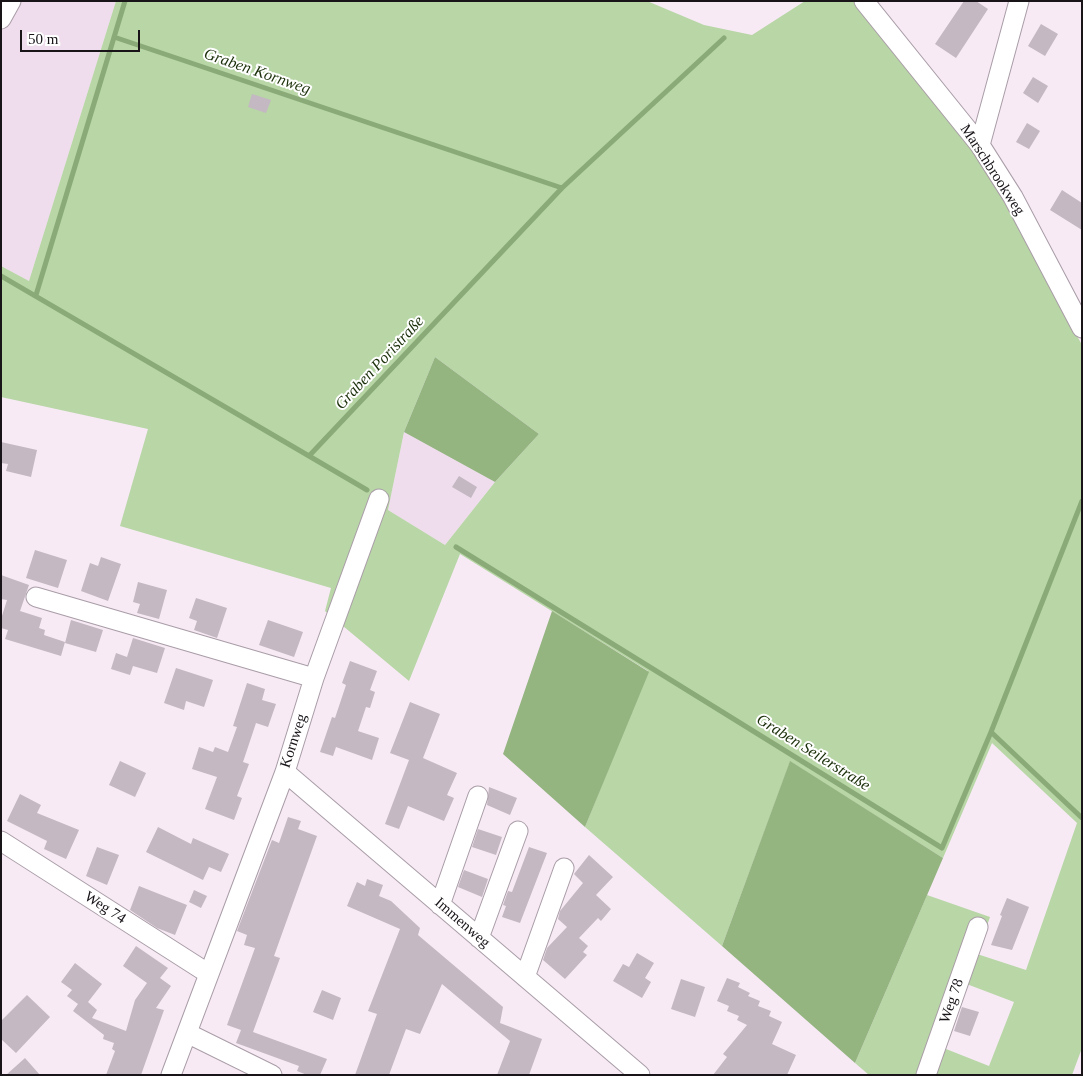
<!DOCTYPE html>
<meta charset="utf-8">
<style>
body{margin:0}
#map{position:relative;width:1083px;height:1076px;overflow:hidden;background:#f7eaf5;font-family:"Times New Roman",serif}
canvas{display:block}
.frame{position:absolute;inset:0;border:2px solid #181418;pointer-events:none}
.scale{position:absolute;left:20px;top:30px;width:120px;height:22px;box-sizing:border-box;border:2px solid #181418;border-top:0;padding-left:6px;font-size:15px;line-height:18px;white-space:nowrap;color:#181418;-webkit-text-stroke:4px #fff;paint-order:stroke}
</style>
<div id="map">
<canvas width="1083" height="1076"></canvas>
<div class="frame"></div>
<div class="scale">50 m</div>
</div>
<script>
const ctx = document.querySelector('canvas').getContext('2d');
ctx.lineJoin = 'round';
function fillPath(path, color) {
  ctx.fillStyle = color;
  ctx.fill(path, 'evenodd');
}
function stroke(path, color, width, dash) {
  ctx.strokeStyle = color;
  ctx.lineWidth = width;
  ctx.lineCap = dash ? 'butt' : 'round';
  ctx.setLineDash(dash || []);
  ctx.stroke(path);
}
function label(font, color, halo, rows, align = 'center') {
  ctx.font = font + ' "Times New Roman",serif';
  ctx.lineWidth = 4;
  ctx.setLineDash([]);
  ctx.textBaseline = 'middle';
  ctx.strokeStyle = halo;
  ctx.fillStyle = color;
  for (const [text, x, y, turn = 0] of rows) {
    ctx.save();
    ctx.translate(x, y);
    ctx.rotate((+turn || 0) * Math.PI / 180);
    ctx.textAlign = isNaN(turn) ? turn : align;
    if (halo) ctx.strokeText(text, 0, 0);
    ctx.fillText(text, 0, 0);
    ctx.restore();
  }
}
fillPath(new Path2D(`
 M1,1H116L29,281L1,266Z
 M404,432L495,482L445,545L388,510Z`), '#efdded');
fillPath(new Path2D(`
 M116,1H647L704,25L752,35L805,1H854L966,140L1006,205L1082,345V1048L1072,1075H869L855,1063L927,895L990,917L977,954L1026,970L1077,823L992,743L943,858L790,762L722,946L585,827L648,671L460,554L409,681L325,611L331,588L120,526L148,429L1,397V266L29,281ZM435,357L539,434L495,482L445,545L388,510L404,432ZM964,983L1014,1002L989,1066L941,1047Z`), '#b8d6a6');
fillPath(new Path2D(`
 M435,357L539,434L495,482L404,432Z
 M552,611L649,672L585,827L503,754Z
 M790,761L943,858L855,1063L722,946Z`), '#94b480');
stroke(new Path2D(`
 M114,37L562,188
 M1,276L309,456L562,188L724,38
 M36,295L125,1
 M309,456L367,490
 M456,547L942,848L991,732L1082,818
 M991,732L1082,501`), '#8aab77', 5);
fillPath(new Path2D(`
 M964,1H976L988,9L956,58L935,44Z
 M1041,24L1058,34L1045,56L1028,46Z
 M1033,77L1048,86L1038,103L1023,93Z
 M252,94L271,100L266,113L248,107Z
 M1027,123L1040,131L1029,149L1016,142Z
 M1062,190L1082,203V230L1050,210Z
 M1,442L37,450L31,477L6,471L8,464L1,463Z
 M459,476L477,487L471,498L452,487Z
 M35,550L67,560L58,588L26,578Z
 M101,557L121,564L108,601L81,591L90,563L98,566Z
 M1,575L29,585L20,611L42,618L39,628L45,630L44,635L65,642L61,656L5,639L8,630L1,628V619L7,600L1,599Z
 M138,582L167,590L159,619L137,613L140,604L133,602Z
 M196,598L227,608L217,638L194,630L197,621L189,618Z
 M71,620L103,630L96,652L65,643Z
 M268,620L303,632L294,657L259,645Z
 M133,638L165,648L157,673L133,666L130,675L111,669L116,653L127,657Z
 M350,661L377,671L370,690L375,692L370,708L366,707L358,731L379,738L372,760L336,747L333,756L320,752L332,717L335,718L346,685L342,683Z
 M176,668L213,680L204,707L186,701L184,710L164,703Z
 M247,683L265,689L262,700L276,704L268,727L256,723L243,762L249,764L237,796L242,798L234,820L205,809L217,777L192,769L199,747L213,752L215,747L228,752L237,727L233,726Z
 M410,702L440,714L423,758L457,773L447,795L454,798L444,821L408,806L399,829L385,824L409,760L390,753Z
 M120,761L146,773L135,797L109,785Z
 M489,787L517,798L510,815L487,805Z
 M20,794L41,805L37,813L79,830L66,859L44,849L47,841L7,821Z
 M288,817L301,821L298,829L317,836L274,956L280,958L253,1032L327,1059L320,1075H307L297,1071L299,1066L236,1043L241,1030L227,1025L255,948L244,945L247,935L237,931L272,840L279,843Z
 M158,827L191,844L193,838L229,854L221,872L209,867L203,880L146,852Z
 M478,829L502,837L496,855L472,847Z
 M97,847L119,855L107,885L86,876Z
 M529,847L547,853L520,923L502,917L506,906L503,905L508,891L512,892Z
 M589,855L613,877L596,895L611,909L601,921L598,918L579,938L588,946L583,952L587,955L565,979L543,960L547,948L567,927L558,919L560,911L583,883L574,874Z
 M464,870L488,879L482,897L458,887Z
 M367,879L383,885L379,896L391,901L420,928L418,935L503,1007L500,1023L542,1039L529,1075H497L510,1041L442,984L420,1034L406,1029L389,1075H355L377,1014L368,1011L400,929L347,906L357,882L365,886Z
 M139,886L187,905L175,935L157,928L130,910Z
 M194,890L207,896L201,908L189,902Z
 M1007,898L1029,907L1012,950L991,945L1002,916L1000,915Z
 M136,946L168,968L160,978L171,986L156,1008L164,1010L141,1075H106L115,1051L112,1049L114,1043L103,1039L104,1035L73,1011L78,1004L67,996L72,990L61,982L75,963L102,984L88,1002L97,1010L92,1018L126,1031L135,1000L147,983L123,966Z
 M637,953L654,963L645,978L651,982L642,998L613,981L623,964L629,967Z
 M727,978L740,983L738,987L750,993L748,996L760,1001L758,1006L771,1011L769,1016L782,1022L772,1044L796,1055L787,1075H713L727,1057L723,1054L747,1025L737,1020L739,1016L727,1011L729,1006L717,1001Z
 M681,979L705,987L695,1017L671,1009Z
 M322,990L341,998L333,1020L313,1012Z
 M27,995L50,1017L16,1053L1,1039V1021Z
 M962,1007L979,1012L970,1036L954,1031Z
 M25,1058L40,1075H6Z`), '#c4b8c2');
const minor = new Path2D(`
 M864,1L980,145L1013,197L1082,328
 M1,19L11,1
 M980,145L1019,1
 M36,597L314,678
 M285,772L640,1075
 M1,841L209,974
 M440,905L478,796
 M479,938L518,831
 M525,977L564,868
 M187,1033L272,1075
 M171,1075L285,772L314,678L379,499
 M926,1075L978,927`);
stroke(minor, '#a99da7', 21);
stroke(minor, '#fff', 19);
label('15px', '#181418', '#fff', [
 ["Marschbrookweg",992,170,57],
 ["Kornweg",294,741,-72],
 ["Weg 74",105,908,33],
 ["Immenweg",462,923,41],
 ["Weg 78",952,1001,-71]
]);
label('italic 16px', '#1b300a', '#fff', [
 ["Graben Kornweg",257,72,19],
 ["Graben Poristraße",380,363,-47],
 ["Graben Seilerstraße",813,753,32]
]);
</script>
